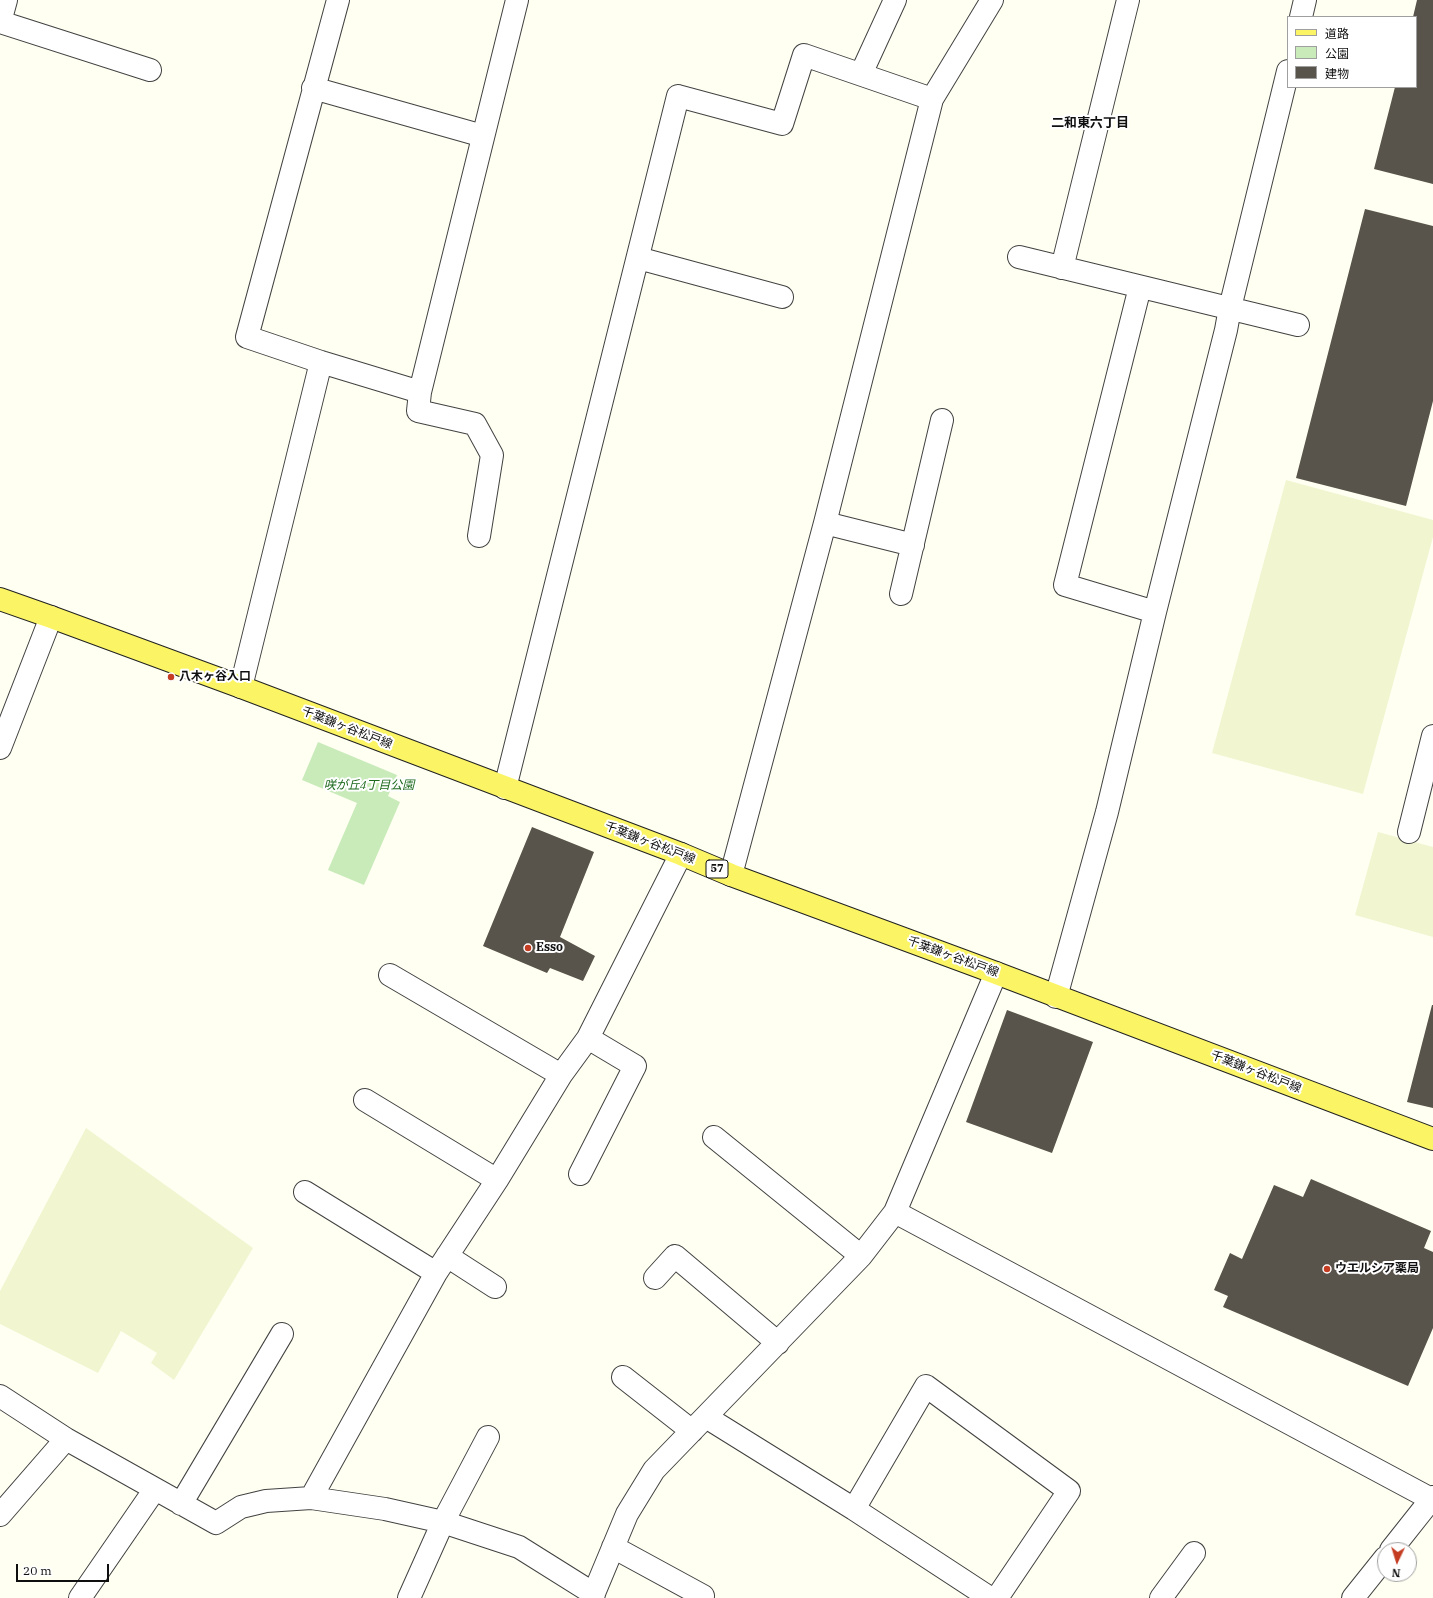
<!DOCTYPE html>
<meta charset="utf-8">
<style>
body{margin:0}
#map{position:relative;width:1433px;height:1598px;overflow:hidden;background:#fffff2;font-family:"IBM Plex Serif","Noto Sans JP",serif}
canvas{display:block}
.legend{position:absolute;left:1287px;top:16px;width:130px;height:72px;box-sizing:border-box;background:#fff;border:1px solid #9f9f9f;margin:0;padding:5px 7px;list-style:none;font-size:12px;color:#0f0f0f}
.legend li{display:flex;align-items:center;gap:8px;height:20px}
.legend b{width:20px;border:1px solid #9f9f9f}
.north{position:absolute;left:1377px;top:1542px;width:40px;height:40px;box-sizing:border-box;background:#fff;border:1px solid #9f9f9f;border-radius:50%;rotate:184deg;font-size:11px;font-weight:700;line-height:16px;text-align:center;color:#0f0f0f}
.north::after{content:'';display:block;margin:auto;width:14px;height:18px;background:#c43d23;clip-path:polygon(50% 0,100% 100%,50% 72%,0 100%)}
.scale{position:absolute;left:16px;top:1564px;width:93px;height:18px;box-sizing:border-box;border:2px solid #0f0f0f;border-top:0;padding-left:5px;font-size:12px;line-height:14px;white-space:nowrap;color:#0f0f0f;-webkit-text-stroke:3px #fff;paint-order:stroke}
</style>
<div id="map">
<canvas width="1433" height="1598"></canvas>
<ul class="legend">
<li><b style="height:5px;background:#fbf566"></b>道路</li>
<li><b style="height:11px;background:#c9ebba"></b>公園</li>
<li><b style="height:11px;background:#58534b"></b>建物</li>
</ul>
<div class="north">N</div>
<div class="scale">20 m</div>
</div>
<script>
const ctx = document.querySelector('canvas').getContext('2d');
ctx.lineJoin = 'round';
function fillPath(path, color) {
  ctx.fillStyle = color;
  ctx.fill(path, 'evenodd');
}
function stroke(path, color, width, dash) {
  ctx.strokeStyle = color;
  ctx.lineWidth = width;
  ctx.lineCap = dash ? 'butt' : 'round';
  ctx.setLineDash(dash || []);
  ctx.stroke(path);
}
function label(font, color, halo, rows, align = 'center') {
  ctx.font = font + ' "IBM Plex Serif","Noto Sans JP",serif';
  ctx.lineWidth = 4;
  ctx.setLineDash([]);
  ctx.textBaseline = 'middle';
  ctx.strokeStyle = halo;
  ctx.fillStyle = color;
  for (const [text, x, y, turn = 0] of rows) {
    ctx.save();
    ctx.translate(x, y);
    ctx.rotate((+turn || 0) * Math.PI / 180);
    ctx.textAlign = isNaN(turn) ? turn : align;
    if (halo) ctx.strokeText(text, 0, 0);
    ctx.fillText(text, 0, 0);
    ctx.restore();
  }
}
fillPath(new Path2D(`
 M1286,480L1433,520V537L1363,794L1212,753Z
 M1378,832L1433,847V937L1355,915Z
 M86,1128L253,1248L174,1380L151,1363L157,1353L121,1331L98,1373L0,1324V1291Z`), '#f1f6d1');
fillPath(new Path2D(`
 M318,742L397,775L388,796L400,802L364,885L328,870L357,803L302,780Z`), '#c9ebba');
fillPath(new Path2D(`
 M1417,0H1433V184L1374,169L1395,87H1416V17H1413Z
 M1365,209L1433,226V401L1406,506L1296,478Z
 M532,827L594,852L560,937L595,956L583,981L550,968L547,973L483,946Z
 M1432,1005H1433V1108L1407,1102Z
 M1007,1010L1093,1042L1052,1153L966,1122Z
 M1311,1179L1431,1231L1424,1248L1433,1252V1328L1408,1386L1223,1307L1228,1296L1214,1290L1230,1253L1242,1259L1274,1185L1303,1197Z`), '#58534b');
const minor = new Path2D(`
 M338,0L247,337L321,362L420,392L517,0
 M1301,17L1305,0
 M0,22L150,70
 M0,22L6,0
 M861,74L895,0
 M313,88L483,136
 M932,99L992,0
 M1019,257L1298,325
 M638,258L782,297
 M1062,268L1128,0
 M1140,287L1065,585L1155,612
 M420,392L418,411L475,424L492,455L479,536
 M825,523L913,545
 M901,594L942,420
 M241,687L321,362
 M0,748L51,617
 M505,788L678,96L782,124L804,55L932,99L825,523L731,875
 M1409,832L1433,736
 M390,975L561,1075
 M1056,997L1107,812L1155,612L1226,330L1230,308L1288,71
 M365,1100L497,1180
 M714,1137L861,1256
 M580,1174L635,1066L588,1038
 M305,1192L436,1273
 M895,1212L1431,1499
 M447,1256L495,1287
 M655,1278L675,1256L778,1343
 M623,1377L692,1431
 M0,1396L66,1439L216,1523L241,1507L266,1501L311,1498L385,1509L443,1522L519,1547L594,1594
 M706,1417L854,1509L990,1598
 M311,1498L436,1273L497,1180L561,1075L588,1038L681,854
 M181,1504L282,1334
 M854,1509L926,1386L1069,1491L997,1598
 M0,1515L66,1439
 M613,1547L703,1596
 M1391,1550L1433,1497
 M80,1598L155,1489
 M409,1598L443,1522L488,1437
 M592,1598L627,1514L654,1470L861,1256L895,1212L996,973
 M1161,1598L1194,1553
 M1353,1598L1385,1558`);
const major = new Path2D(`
 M0,599L51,617L241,687L681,854L731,875L996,973L1433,1139`);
stroke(minor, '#424242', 24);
stroke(major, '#202020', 24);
stroke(minor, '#fff', 22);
stroke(major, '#fbf566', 22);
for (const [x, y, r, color] of [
 [171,677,4,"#c43d23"],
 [528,948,4,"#c43d23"],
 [1327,1269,4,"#c43d23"]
]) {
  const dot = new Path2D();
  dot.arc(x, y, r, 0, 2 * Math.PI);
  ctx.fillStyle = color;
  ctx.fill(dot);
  stroke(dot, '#fff', 1.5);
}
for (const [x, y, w] of [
 [717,869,22]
]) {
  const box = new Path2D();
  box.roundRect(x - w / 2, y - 9, w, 18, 3);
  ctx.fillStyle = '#fff';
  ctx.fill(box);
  stroke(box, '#0f0f0f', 1);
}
label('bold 11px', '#0f0f0f', null, [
 ["57",717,869]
]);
label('bold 12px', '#0f0f0f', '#fff', [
 ["八木ヶ谷入口",179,677],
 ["Esso",536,948],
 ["ウエルシア薬局",1335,1269]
], 'left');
label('12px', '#0f0f0f', '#fff', [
 ["千葉鎌ヶ谷松戸線",347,728,21],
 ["千葉鎌ヶ谷松戸線",650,843,21],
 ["千葉鎌ヶ谷松戸線",953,957,20],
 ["千葉鎌ヶ谷松戸線",1256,1072,21]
]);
label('italic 12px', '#1d6a1d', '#fff', [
 ["咲が丘4丁目公園",369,786]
]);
label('bold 13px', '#0f0f0f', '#fff', [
 ["二和東六丁目",1090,123]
]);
</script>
